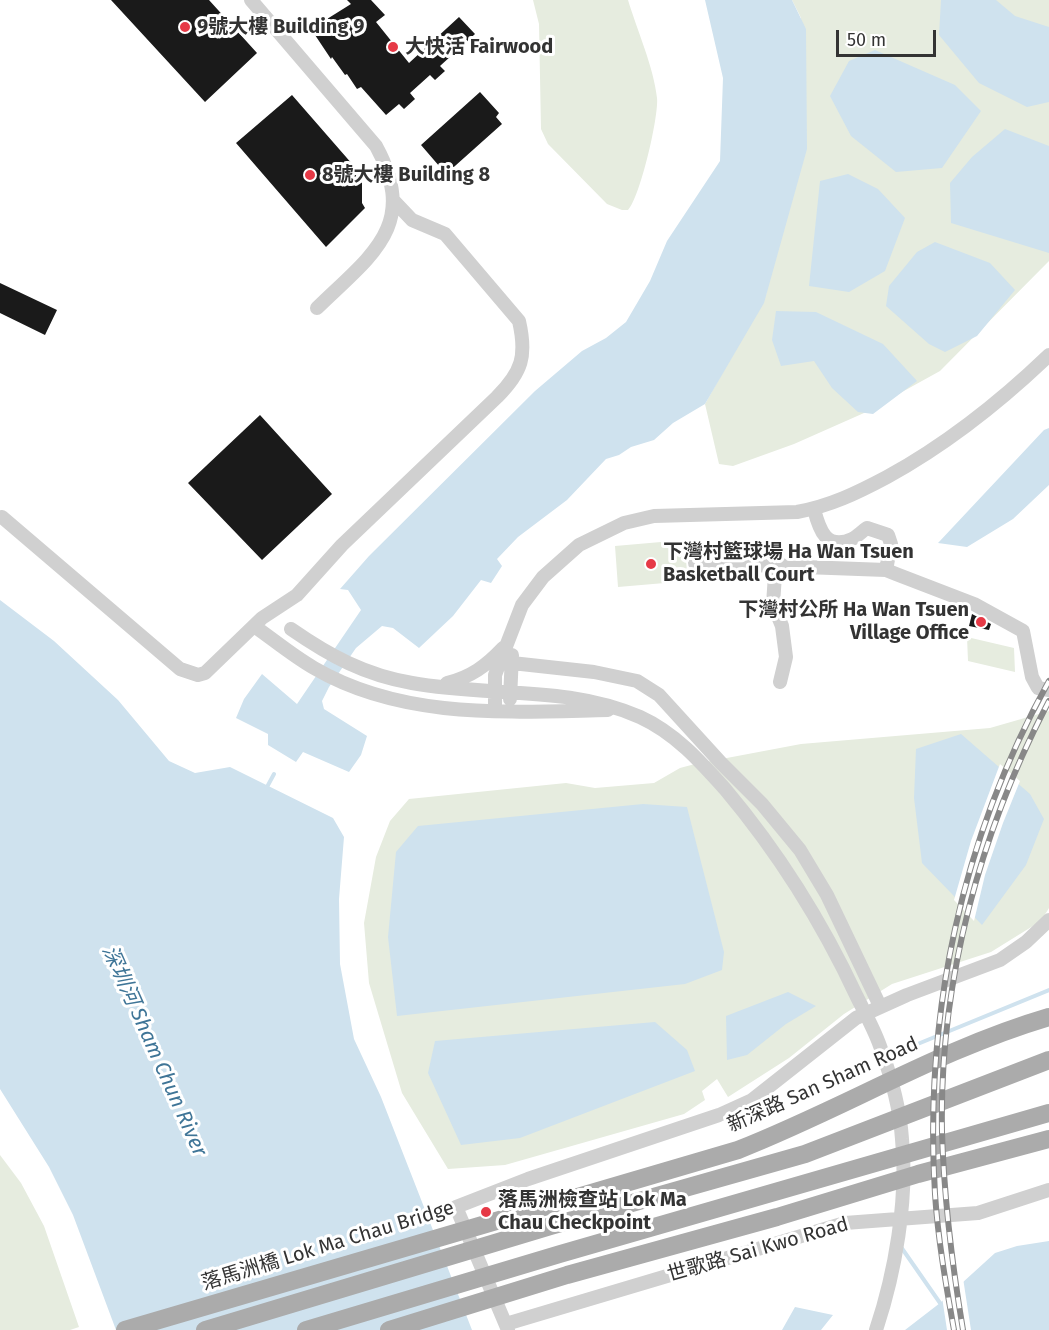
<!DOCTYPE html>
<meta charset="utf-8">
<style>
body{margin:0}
#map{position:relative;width:1049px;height:1330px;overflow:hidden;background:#fff;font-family:"Fira Sans",sans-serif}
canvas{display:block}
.scale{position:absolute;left:836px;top:30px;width:100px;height:27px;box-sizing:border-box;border:3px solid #333;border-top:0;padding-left:8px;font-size:18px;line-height:21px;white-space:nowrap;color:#333;-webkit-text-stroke:4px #fff;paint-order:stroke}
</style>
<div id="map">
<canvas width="1049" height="1330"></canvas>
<div class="scale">50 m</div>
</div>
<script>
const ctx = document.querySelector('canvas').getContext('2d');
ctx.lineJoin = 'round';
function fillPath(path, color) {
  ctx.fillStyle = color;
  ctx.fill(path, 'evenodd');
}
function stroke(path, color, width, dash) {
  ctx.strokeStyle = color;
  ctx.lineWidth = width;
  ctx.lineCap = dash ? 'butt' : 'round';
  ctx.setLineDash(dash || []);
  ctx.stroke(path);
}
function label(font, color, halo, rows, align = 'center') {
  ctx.font = font + ' "Fira Sans","Noto Sans SC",sans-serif';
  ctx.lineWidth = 6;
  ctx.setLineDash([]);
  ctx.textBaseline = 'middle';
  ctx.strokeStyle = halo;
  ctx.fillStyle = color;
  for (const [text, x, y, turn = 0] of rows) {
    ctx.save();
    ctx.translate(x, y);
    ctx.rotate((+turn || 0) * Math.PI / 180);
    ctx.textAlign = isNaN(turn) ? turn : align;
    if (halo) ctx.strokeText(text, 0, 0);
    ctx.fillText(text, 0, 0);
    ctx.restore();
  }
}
fillPath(new Path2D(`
 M533,0H628C637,30 654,68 657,98C659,116 640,198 628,210H622L607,204L548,144L541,129L539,24Z
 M792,0H1049V261L940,371L864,413L794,444L733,466L719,464L705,404L766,295L801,18Z
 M684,540L688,581L618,587L615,546Z
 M967,637L1014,648L1015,672L968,661Z
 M1049,711V908L1041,921L991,952L892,984L844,1014L789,1058L728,1097L717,1079L702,1091L705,1100L684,1114L505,1165L448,1169L402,1093L369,983L364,923L376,857L390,821L409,799L566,783L595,788L654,783L680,768L695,764L801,744L990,728Z
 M0,1155L21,1183L44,1226L79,1327L70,1330H0Z`), '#e6ecdf');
fillPath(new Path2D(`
 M705,0H792L806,29L807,149L764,303L705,404L673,423L654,440L631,447L619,455L606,459L567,500L518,537L497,559L502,566L491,583L481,580L453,616L419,648L393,628L382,626L356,648L329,687L322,701L324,709L367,736L361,755L349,772L303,752L296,762L268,745V734L236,718L244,699L262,674L297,704L361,610L348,590L340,589L369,556L535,391L582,351L606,338L626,322L650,281L667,241L720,161L723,78Z
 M941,0H996L1015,16L1049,27V102L1027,107L979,83L939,35Z
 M875,50L955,85L981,111L942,168L896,172L851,136L830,96L849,61Z
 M1005,129L1049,146V253L951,223L950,183L972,157Z
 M848,174L878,189L905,218L885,271L849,292L809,286L820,181Z
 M935,242L990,263L1015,290L977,336L945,352L929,344L886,306L889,286L917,252Z
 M776,311L816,312L883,344L917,381L873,414L858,412L832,388L814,361L781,366L772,340Z
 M1049,428V485L1013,519L967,547L938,543L1044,430Z
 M0,600L54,641L118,700L169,761L195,773L230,767L333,818L344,837L339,899L340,964L354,1039L381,1097L472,1330H116L73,1215L49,1167L0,1089Z
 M961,734L1030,794L1044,819L1026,865L982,925L922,863L914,798L916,749Z
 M643,804L687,807L724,952L722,970L685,984L397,1016L388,937L396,852L418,826Z
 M788,992L816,1006L786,1024L747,1055L727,1060L726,1016Z
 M655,1022L687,1050L695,1071L520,1138L461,1145L428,1073L435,1041Z
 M1049,1241V1330H905L940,1303L995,1253L1017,1246Z
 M795,1307L833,1315L821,1330H782Z`), '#cfe2ee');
fillPath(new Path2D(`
 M1000,764L1020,781L1003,823L985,875L974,921L954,900L971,841Z
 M963,1278L971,1330H947L942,1297Z`), '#fff');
stroke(new Path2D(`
 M267,787L274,774
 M886,1057L1049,990
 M901,1247L940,1303`), '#cfe2ee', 4);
fillPath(new Path2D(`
 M111,0H209L257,53L205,102Z
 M347,0H371L385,15L376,22L409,63L459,17L475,34L440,66L445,71L435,80L430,75L410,93L415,99L404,109L399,104L386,115L361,87L357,89L347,74L345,75L332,57L331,59L311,29L351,4Z
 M480,92L499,113L496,117L502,124L446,174L421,145Z
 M292,95L353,165L350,168L362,183V203L365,208L326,247L236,143Z
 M0,283L57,310L45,335L0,313Z
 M260,415L332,494L262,560L188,483Z
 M972,614L991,624L989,630L969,626Z`), '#1a1a1a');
stroke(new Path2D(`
 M251,0L376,146C420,226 370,256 317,308
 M814,509C819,529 826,551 852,539C857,537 862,531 867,528L888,535L891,544L886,570
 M2,517L180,669L198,675L205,673L262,618L297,595L342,545L497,397C522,372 527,356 519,321L445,234L412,220L394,201
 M695,563L886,570L896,574L974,604L1023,631L1032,677L1038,688L1049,690
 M254,626C274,640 293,656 314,668C403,720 509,712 608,710
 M291,629C330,656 365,675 412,683C488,697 567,685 640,717C675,733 700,761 725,789C778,852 822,922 857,997C865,1013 874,1029 880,1046C891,1076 900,1108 902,1139C908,1200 895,1273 876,1330
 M512,663L594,672L637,681L659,695L721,763L762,804L800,850L827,895L880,1006
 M780,682L786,657L782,626L773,604L775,575L782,565
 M447,683C471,677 486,666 503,648
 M510,699L512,655
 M495,710V675L522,605L543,577L579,545L624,523L654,516L797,512C830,506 857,493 887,477C947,444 1000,402 1049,355
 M506,1324L845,1223L978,1213L1049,1190
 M508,1330L456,1207L528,1179L719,1115L752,1100L856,1018L907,995L1000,960L1026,942L1049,920`), '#d0d0d0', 14);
stroke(new Path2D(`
 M125,1330L738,1150C843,1109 940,1049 1049,1017
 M205,1330L551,1226L805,1154L1049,1060
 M306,1330L560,1254L1049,1113
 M389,1330L567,1275L777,1217L918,1174L1049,1139`), '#ababab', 18);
const rail = new Path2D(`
 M954,1330C946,1285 938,1240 935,1194C924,1015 961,839 1049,681
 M963,1330C952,1264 944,1198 942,1132C939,982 980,832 1049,701`);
stroke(rail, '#888', 6);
stroke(rail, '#fff', 4, [11]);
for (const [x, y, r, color] of [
 [185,27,6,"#e63946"],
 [393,47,6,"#e63946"],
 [310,175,6,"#e63946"],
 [651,564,6,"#e63946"],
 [981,622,6,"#e63946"],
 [486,1212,6,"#e63946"]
]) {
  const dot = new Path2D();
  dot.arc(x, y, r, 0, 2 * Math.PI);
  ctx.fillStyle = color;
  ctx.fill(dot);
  stroke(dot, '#fff', 2);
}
label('bold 20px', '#333', '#fff', [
 ["9號大樓 Building 9",197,27],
 ["大快活 Fairwood",405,47],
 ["8號大樓 Building 8",322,175],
 ["下灣村籃球場 Ha Wan Tsuen",663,552],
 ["Basketball Court",663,575],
 ["下灣村公所 Ha Wan Tsuen",969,610,"right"],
 ["Village Office",969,633,"right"],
 ["落馬洲檢查站 Lok Ma",498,1200],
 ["Chau Checkpoint",498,1223]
], 'left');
label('20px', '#333', '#fff', [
 ["新深路 San Sham Road",823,1085,-24],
 ["落馬洲橋 Lok Ma Chau Bridge",328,1246,-17],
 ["世歌路 Sai Kwo Road",758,1250,-16]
]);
label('italic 21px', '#3f7597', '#fff', [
 ["深圳河 Sham Chun River",154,1051,66]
]);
</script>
